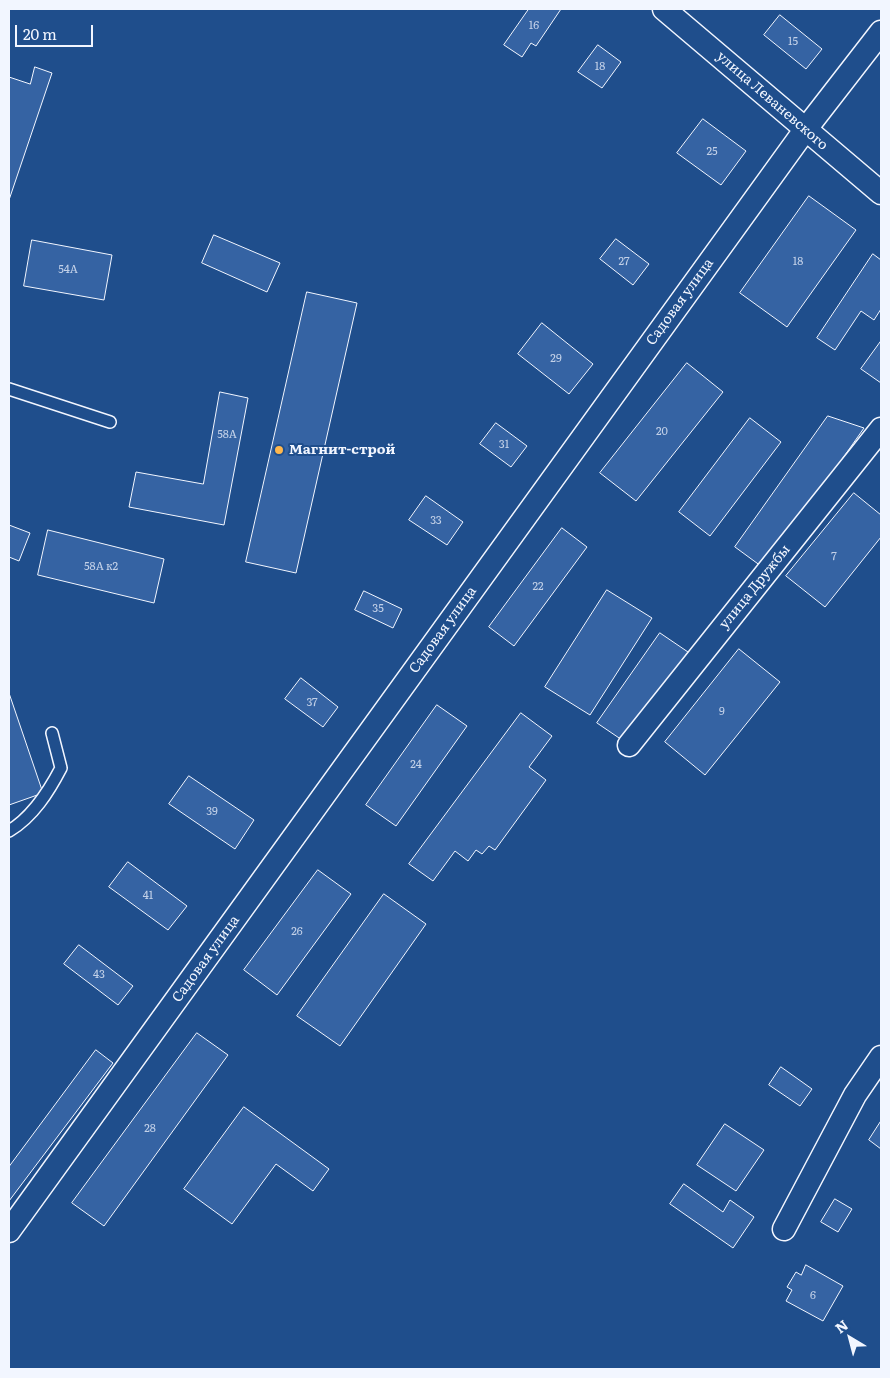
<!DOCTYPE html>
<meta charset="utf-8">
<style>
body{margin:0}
#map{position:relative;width:890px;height:1378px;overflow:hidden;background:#1f4e8c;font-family:Literata,serif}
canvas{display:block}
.frame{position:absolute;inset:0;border:10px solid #f2f6ff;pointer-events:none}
.north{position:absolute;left:825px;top:1313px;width:50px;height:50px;-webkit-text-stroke:4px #1f4e8c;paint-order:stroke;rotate:323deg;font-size:14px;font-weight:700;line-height:20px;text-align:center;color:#f2f6ff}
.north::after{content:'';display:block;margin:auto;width:18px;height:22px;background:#f2f6ff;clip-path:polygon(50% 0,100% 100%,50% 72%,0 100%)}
.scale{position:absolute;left:15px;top:25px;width:78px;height:22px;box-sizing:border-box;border:2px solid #f2f6ff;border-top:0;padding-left:6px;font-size:15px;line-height:18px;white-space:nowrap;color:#f2f6ff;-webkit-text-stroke:4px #1f4e8c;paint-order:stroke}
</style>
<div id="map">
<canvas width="890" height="1378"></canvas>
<div class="frame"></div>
<div class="north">N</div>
<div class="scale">20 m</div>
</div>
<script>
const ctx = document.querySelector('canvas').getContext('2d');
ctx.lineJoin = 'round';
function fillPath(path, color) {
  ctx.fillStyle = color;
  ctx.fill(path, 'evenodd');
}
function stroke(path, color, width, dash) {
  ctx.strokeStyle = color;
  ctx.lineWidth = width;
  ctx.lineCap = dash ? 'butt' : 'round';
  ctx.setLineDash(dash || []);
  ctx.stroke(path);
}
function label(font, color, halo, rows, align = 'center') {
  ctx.font = font + ' Literata,serif';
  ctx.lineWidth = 4;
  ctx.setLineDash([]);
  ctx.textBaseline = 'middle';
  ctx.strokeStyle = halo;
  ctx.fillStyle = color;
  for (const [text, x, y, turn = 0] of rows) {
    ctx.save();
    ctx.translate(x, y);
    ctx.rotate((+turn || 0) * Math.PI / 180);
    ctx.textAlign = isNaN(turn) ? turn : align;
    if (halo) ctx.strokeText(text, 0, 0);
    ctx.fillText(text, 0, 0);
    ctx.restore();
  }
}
const building = new Path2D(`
 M529,9H561L536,46L531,43L522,57L504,45Z
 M780,15L822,49L806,69L764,35Z
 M598,45L621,62L602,88L578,72Z
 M35,67L52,73L9,200V77L30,84Z
 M703,119L746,151L721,185L677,153Z
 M809,196L856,230L787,327L740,293Z
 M214,235L280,263L267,292L202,263Z
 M616,239L649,264L633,285L600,259Z
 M32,240L112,255L104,300L24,286Z
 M873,254L881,260V309L874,320L861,311L835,350L817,338Z
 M307,292L357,303L296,573L246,562Z
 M542,323L593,364L569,394L518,354Z
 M881,341V383L861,369Z
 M687,363L723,392L636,501L600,473Z
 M220,392L248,398L224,525L129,507L136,472L203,484Z
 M828,416L864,428L765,569L735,547Z
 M750,418L781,442L710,536L679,512Z
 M496,423L527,446L511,467L480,444Z
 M854,493L881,515V537L825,607L786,576Z
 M426,496L463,522L447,545L409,520Z
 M9,525L30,533L19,561L9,557Z
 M562,528L587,547L514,646L489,627Z
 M48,530L164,559L154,603L38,575Z
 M607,590L652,618L590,715L545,687Z
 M364,591L402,609L393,628L355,610Z
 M660,633L688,652L625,742L597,723Z
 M739,649L780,682L705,775L665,742Z
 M301,678L338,707L323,727L285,699Z
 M9,693L43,793L9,805Z
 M437,705L467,726L396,826L366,805Z
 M521,713L552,736L529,767L546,780L495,850L489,846L482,854L476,850L468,861L455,851L433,881L409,864Z
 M189,776L254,820L235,849L169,804Z
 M128,862L187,906L168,930L109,887Z
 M318,870L351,894L277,995L244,970Z
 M384,894L426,924L340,1046L297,1016Z
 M79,945L133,986L118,1005L64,964Z
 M197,1033L228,1055L104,1226L72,1203Z
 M96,1050L113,1063L9,1201V1167Z
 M781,1067L812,1089L800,1106L769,1085Z
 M244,1107L329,1169L313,1191L276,1164L232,1224L184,1189Z
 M881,1121V1149L869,1140Z
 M725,1124L764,1150L736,1191L697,1165Z
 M684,1184L723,1212L730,1200L754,1217L733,1248L670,1204Z
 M835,1199L852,1209L838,1232L821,1222Z
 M806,1265L843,1286L823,1321L786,1301L792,1290L787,1287L796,1272L801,1275Z`);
fillPath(building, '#3563a3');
stroke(building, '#f2f6ff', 1);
const service = new Path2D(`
 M9,389L110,422
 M9,831C33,817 49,791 61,768L52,733`);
const minor = new Path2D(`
 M664,9L881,193
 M629,745L881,429
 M784,1229L855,1095L881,1057
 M9,1231L805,130L881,32`);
stroke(service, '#f2f6ff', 14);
stroke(minor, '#f2f6ff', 25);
stroke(service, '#1f4e8c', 11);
stroke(minor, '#1f4e8c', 22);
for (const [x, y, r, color] of [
 [279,450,5,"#ffb74d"]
]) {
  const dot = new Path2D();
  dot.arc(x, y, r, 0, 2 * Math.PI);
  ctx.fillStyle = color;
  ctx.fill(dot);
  stroke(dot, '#1f4e8c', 2);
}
label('11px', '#c3d1e8', null, [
 ["16",534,26],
 ["15",793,42],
 ["18",600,67],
 ["25",712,152],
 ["27",624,262],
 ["18",798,262],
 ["54А",68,270],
 ["29",556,359],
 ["20",662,432],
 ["58А",227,435],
 ["31",504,445],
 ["33",436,521],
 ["7",834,557],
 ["58А к2",101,567],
 ["22",538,587],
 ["35",378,609],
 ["37",312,703],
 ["9",722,712],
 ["24",416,765],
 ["39",212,812],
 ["41",148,896],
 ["26",297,932],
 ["43",99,975],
 ["28",150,1129],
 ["6",813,1296]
]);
label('14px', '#f2f6ff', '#1f4e8c', [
 ["улица Леваневского",772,101,41],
 ["Садовая улица",680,302,-54],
 ["улица Дружбы",755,587,-51],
 ["Садовая улица",443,630,-54],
 ["Садовая улица",206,959,-54]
]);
label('bold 14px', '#f2f6ff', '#1f4e8c', [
 ["Магнит-строй",289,450]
], 'left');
</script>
